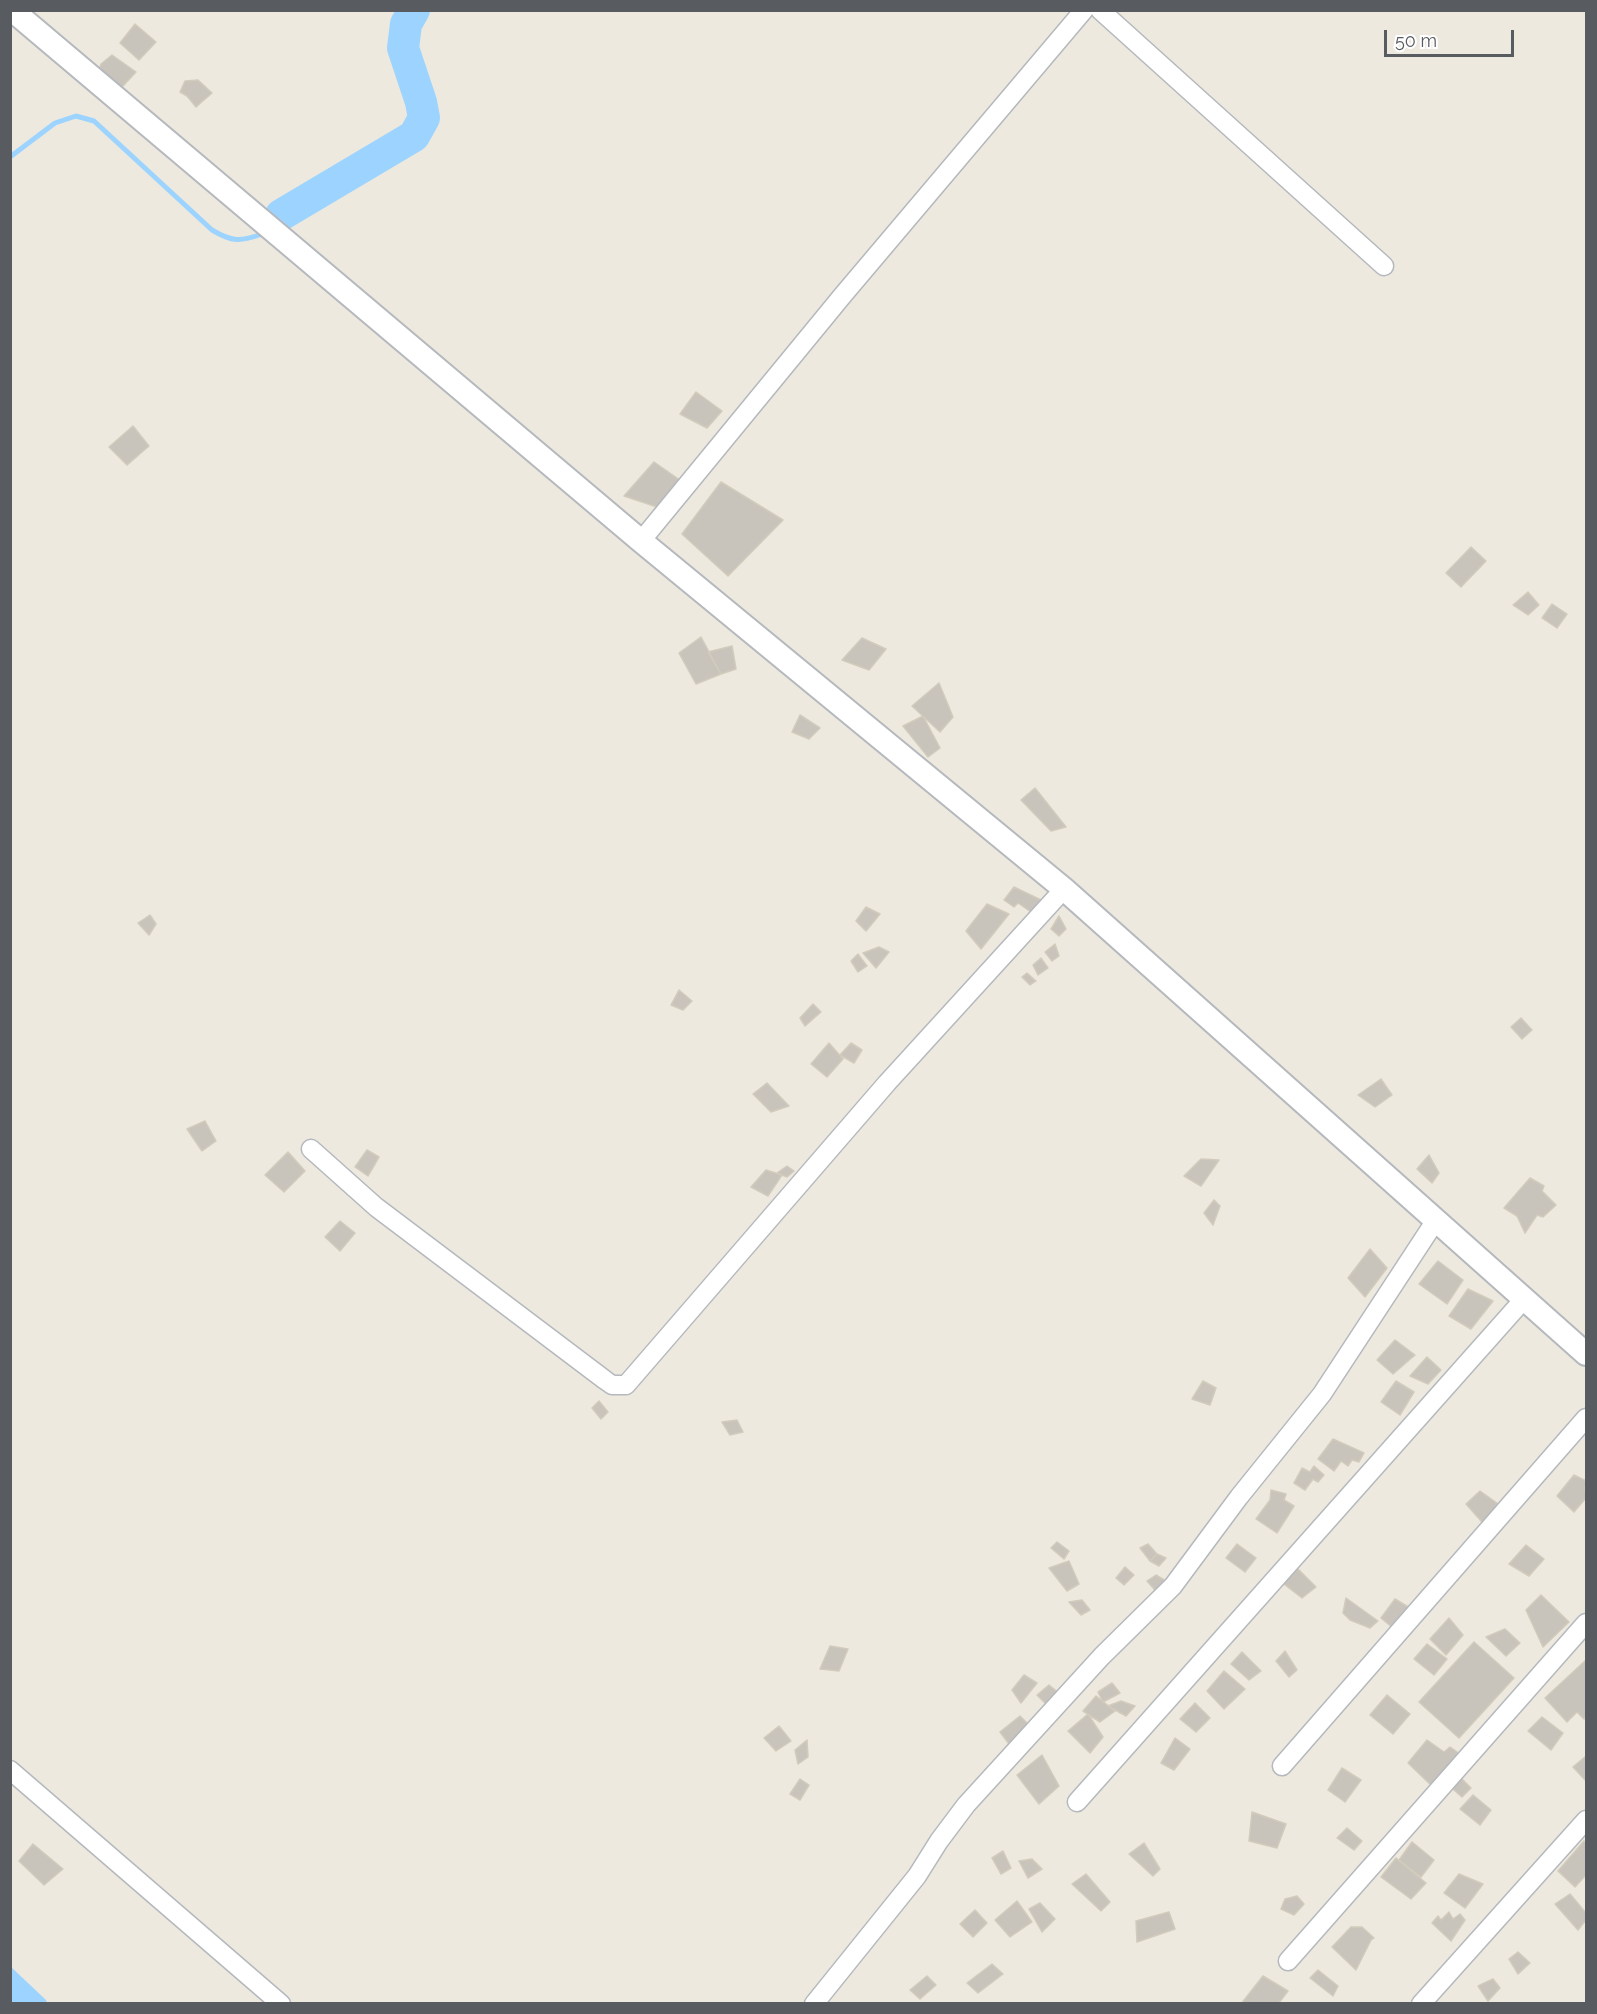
<!DOCTYPE html>
<style>
body{margin:0}
#map{position:relative;width:1597px;height:2014px;overflow:hidden;background:#ede9de;font-family:Raleway,sans-serif}
canvas{display:block}
.frame{position:absolute;inset:0;border:12px solid #585c61;pointer-events:none}
.scale{position:absolute;left:1384px;top:30px;width:130px;height:27px;box-sizing:border-box;border:3px solid #585c61;border-top:0;padding-left:8px;font-size:18px;line-height:21px;white-space:nowrap;color:#585c61;-webkit-text-stroke:4px #fff;paint-order:stroke}
</style>
<div id="map">
<canvas width="1597" height="2014"></canvas>
<div class="frame"></div>
<div class="scale">50 m</div>
</div>
<script>
const ctx = document.querySelector('canvas').getContext('2d');
ctx.lineJoin = 'round';
function fillPath(path, color) {
  ctx.fillStyle = color;
  ctx.fill(path, 'evenodd');
}
function stroke(path, color, width, dash) {
  ctx.strokeStyle = color;
  ctx.lineWidth = width;
  ctx.lineCap = dash ? 'butt' : 'round';
  ctx.setLineDash(dash || []);
  ctx.stroke(path);
}
fillPath(new Path2D(`
 M10,1966L46,2000L47,2003H11Z`), '#9cd4ff');
stroke(new Path2D(`
 M10,157L55,123L76,116L94,121L212,230C232,242 240,242 262,234`), '#9cd4ff', 5);
stroke(new Path2D(`
 M281,215L414,136L424,118L421,102L403,48L406,24L414,10`), '#9cd4ff', 32);
const building = new Path2D(`
 M135,24L156,42L139,60L120,43Z
 M112,55L136,72L122,87L115,90L98,75L101,64Z
 M198,80L212,93L196,107L187,96L180,92L185,81Z
 M696,392L722,411L707,428L680,414Z
 M133,426L149,446L127,465L109,447Z
 M654,462L687,485L660,508L624,496Z
 M721,482L783,520L728,576L682,534Z
 M1471,547L1486,561L1461,587L1446,573Z
 M1528,592L1539,605L1528,615L1513,605Z
 M1552,604L1567,614L1557,628L1542,618Z
 M701,637L721,674L696,684L679,653Z
 M862,638L886,649L869,670L842,660Z
 M732,646L736,669L721,674L708,652Z
 M939,683L953,717L940,732L912,706Z
 M800,715L820,728L809,739L792,732Z
 M923,716L940,748L928,757L903,726Z
 M1035,788L1066,827L1051,831L1021,800Z
 M1014,887L1041,900L1031,912L1018,903L1014,907L1004,900Z
 M987,904L1009,914L981,949L966,931Z
 M866,907L880,914L866,931L856,921Z
 M150,915L156,924L149,935L138,923Z
 M1059,916L1066,929L1059,936L1051,929Z
 M1055,944L1059,956L1052,961L1045,952Z
 M879,947L889,952L876,968L863,953Z
 M858,954L867,966L858,972L851,961Z
 M1041,958L1048,968L1038,975L1033,965Z
 M1027,973L1036,981L1030,985L1022,977Z
 M679,990L692,1001L683,1010L671,1005Z
 M813,1004L821,1012L805,1026L800,1018Z
 M1521,1018L1532,1030L1522,1039L1511,1027Z
 M829,1043L843,1059L827,1077L811,1064Z
 M851,1043L862,1050L854,1063L840,1055Z
 M1381,1079L1392,1095L1375,1107L1358,1095Z
 M767,1083L789,1106L771,1112L753,1094Z
 M205,1121L216,1141L202,1151L187,1129Z
 M367,1150L379,1157L368,1176L355,1167Z
 M288,1152L305,1171L284,1192L265,1175Z
 M1429,1155L1439,1173L1432,1183L1417,1169Z
 M1201,1159L1219,1160L1201,1186L1184,1176Z
 M787,1166L794,1171L787,1177L777,1173Z
 M766,1170L782,1175L768,1196L751,1187Z
 M1530,1178L1544,1186L1542,1191L1556,1205L1543,1217L1537,1215L1525,1233L1517,1216L1504,1208Z
 M1214,1200L1220,1206L1213,1225L1204,1213Z
 M340,1221L355,1233L340,1251L325,1237Z
 M1370,1249L1387,1268L1365,1297L1348,1278Z
 M1438,1261L1463,1280L1447,1304L1419,1284Z
 M1468,1289L1493,1301L1471,1329L1449,1316Z
 M1395,1340L1415,1355L1393,1374L1377,1360Z
 M1427,1357L1441,1370L1428,1384L1410,1376Z
 M1203,1381L1216,1388L1210,1405L1192,1399Z
 M1396,1381L1414,1392L1400,1415L1381,1402Z
 M599,1401L608,1412L601,1419L592,1408Z
 M737,1420L743,1432L730,1435L722,1422Z
 M1333,1439L1364,1453L1359,1462L1352,1460L1348,1466L1341,1461L1334,1471L1318,1459Z
 M1314,1466L1324,1475L1318,1482L1313,1479L1305,1490L1294,1483L1302,1468L1310,1472Z
 M1574,1475L1586,1481L1585,1488L1586,1498L1574,1512L1557,1496Z
 M1271,1490L1286,1494L1284,1500L1294,1506L1277,1533L1256,1519L1270,1500Z
 M1480,1491L1501,1506L1482,1522L1466,1504Z
 M1057,1542L1069,1551L1064,1559L1051,1548Z
 M1148,1544L1157,1554L1150,1561L1140,1548Z
 M1237,1544L1256,1558L1245,1572L1226,1558Z
 M1526,1545L1544,1559L1529,1576L1509,1564Z
 M1157,1554L1166,1558L1159,1566L1150,1561Z
 M1069,1561L1079,1584L1067,1591L1049,1568Z
 M1125,1567L1134,1575L1124,1585L1116,1578Z
 M1296,1567L1316,1587L1302,1598L1280,1581Z
 M1156,1575L1171,1584L1161,1597L1147,1581Z
 M1541,1595L1569,1622L1543,1647L1526,1610Z
 M1346,1598L1378,1621L1370,1628L1350,1620L1343,1613Z
 M1395,1599L1410,1608L1393,1628L1381,1618Z
 M1082,1600L1090,1610L1081,1615L1069,1602Z
 M1449,1618L1463,1635L1446,1655L1430,1639Z
 M1505,1629L1520,1643L1506,1656L1486,1637Z
 M1474,1642L1514,1678L1459,1738L1419,1702Z
 M1427,1644L1447,1659L1434,1675L1414,1659Z
 M830,1646L848,1649L839,1671L820,1669Z
 M1285,1651L1297,1670L1289,1677L1276,1661Z
 M1242,1652L1261,1671L1249,1680L1231,1664Z
 M1586,1660V1716L1584,1719L1577,1712L1567,1722L1545,1698Z
 M1224,1671L1245,1689L1224,1709L1207,1691Z
 M1024,1675L1037,1683L1021,1703L1012,1690Z
 M1112,1683L1120,1693L1103,1702L1098,1692Z
 M1049,1685L1060,1694L1049,1707L1037,1695Z
 M1387,1695L1410,1714L1393,1734L1370,1715Z
 M1096,1696L1115,1711L1100,1722L1083,1711Z
 M1121,1701L1135,1706L1126,1716L1108,1706Z
 M1195,1703L1210,1718L1196,1732L1180,1719Z
 M1088,1714L1103,1737L1090,1753L1068,1731Z
 M1020,1716L1028,1724L1012,1748L1000,1732Z
 M1542,1717L1563,1733L1551,1750L1528,1731Z
 M779,1726L791,1741L776,1751L764,1738Z
 M1175,1738L1190,1749L1174,1770L1161,1763Z
 M807,1740L808,1757L798,1764L795,1750Z
 M1427,1740L1444,1752L1450,1747L1460,1754L1433,1787L1408,1763Z
 M1042,1755L1059,1786L1039,1804L1017,1775Z
 M1586,1756V1781L1573,1767Z
 M1342,1768L1361,1780L1345,1802L1328,1790Z
 M1457,1774L1471,1788L1462,1797L1447,1784Z
 M800,1779L809,1785L800,1800L790,1794Z
 M1473,1795L1491,1810L1480,1825L1460,1809Z
 M1252,1812L1286,1824L1277,1848L1249,1841Z
 M1347,1828L1362,1841L1354,1850L1337,1838Z
 M1584,1841L1586,1844V1875L1575,1887L1558,1871Z
 M1412,1842L1434,1860L1421,1877L1399,1860Z
 M1144,1843L1160,1869L1153,1876L1129,1854Z
 M33,1844L63,1869L44,1885L19,1861Z
 M1003,1851L1011,1868L1001,1874L992,1858Z
 M1396,1858L1426,1883L1411,1899L1381,1877Z
 M1032,1859L1042,1869L1028,1878L1019,1861Z
 M1086,1874L1110,1902L1101,1911L1072,1884Z
 M1459,1874L1483,1884L1465,1908L1444,1893Z
 M1570,1894L1586,1913V1920L1578,1930L1555,1904Z
 M1297,1896L1304,1904L1294,1915L1281,1909L1285,1899Z
 M1017,1901L1032,1922L1010,1937L995,1920Z
 M1040,1903L1055,1919L1042,1932L1029,1909Z
 M975,1910L987,1923L973,1937L960,1924Z
 M1169,1912L1175,1929L1137,1942L1136,1921Z
 M1449,1912L1453,1919L1460,1914L1465,1920L1451,1941L1432,1923L1438,1916L1441,1920Z
 M1351,1927H1362L1374,1938L1371,1940L1356,1970L1332,1947Z
 M1518,1952L1530,1963L1518,1974L1509,1959Z
 M992,1964L1003,1974L978,1993L967,1983Z
 M1318,1970L1338,1986L1333,1996L1310,1978Z
 M927,1976L936,1985L920,1999L910,1990Z
 M1263,1976L1288,1991L1278,2004H1241Z
 M1493,1979L1500,1988L1488,2001L1478,1986Z`);
fillPath(building, '#c8c4bb');
stroke(building, '#d2cbbc', 1.5);
const minor = new Path2D(`
 M1100,10L1384,266
 M641,541L843,295L1084,10
 M311,1149L376,1207L605,1380L612,1385H626L887,1083L1064,889
 M1282,1766L1586,1418
 M10,1770L281,2004
 M1077,1802L1525,1298
 M1288,1961L1586,1623
 M814,2004L917,1876L939,1841L966,1805L1102,1656L1173,1586L1239,1497L1322,1394L1436,1220
 M1421,2004L1586,1820`);
const tertiary = new Path2D(`
 M12,10L641,541L1064,889L1586,1354`);
stroke(minor, '#b5b8bd', 21);
stroke(tertiary, '#b5b8bd', 26);
stroke(minor, '#fff', 18);
stroke(tertiary, '#fff', 22);
</script>
